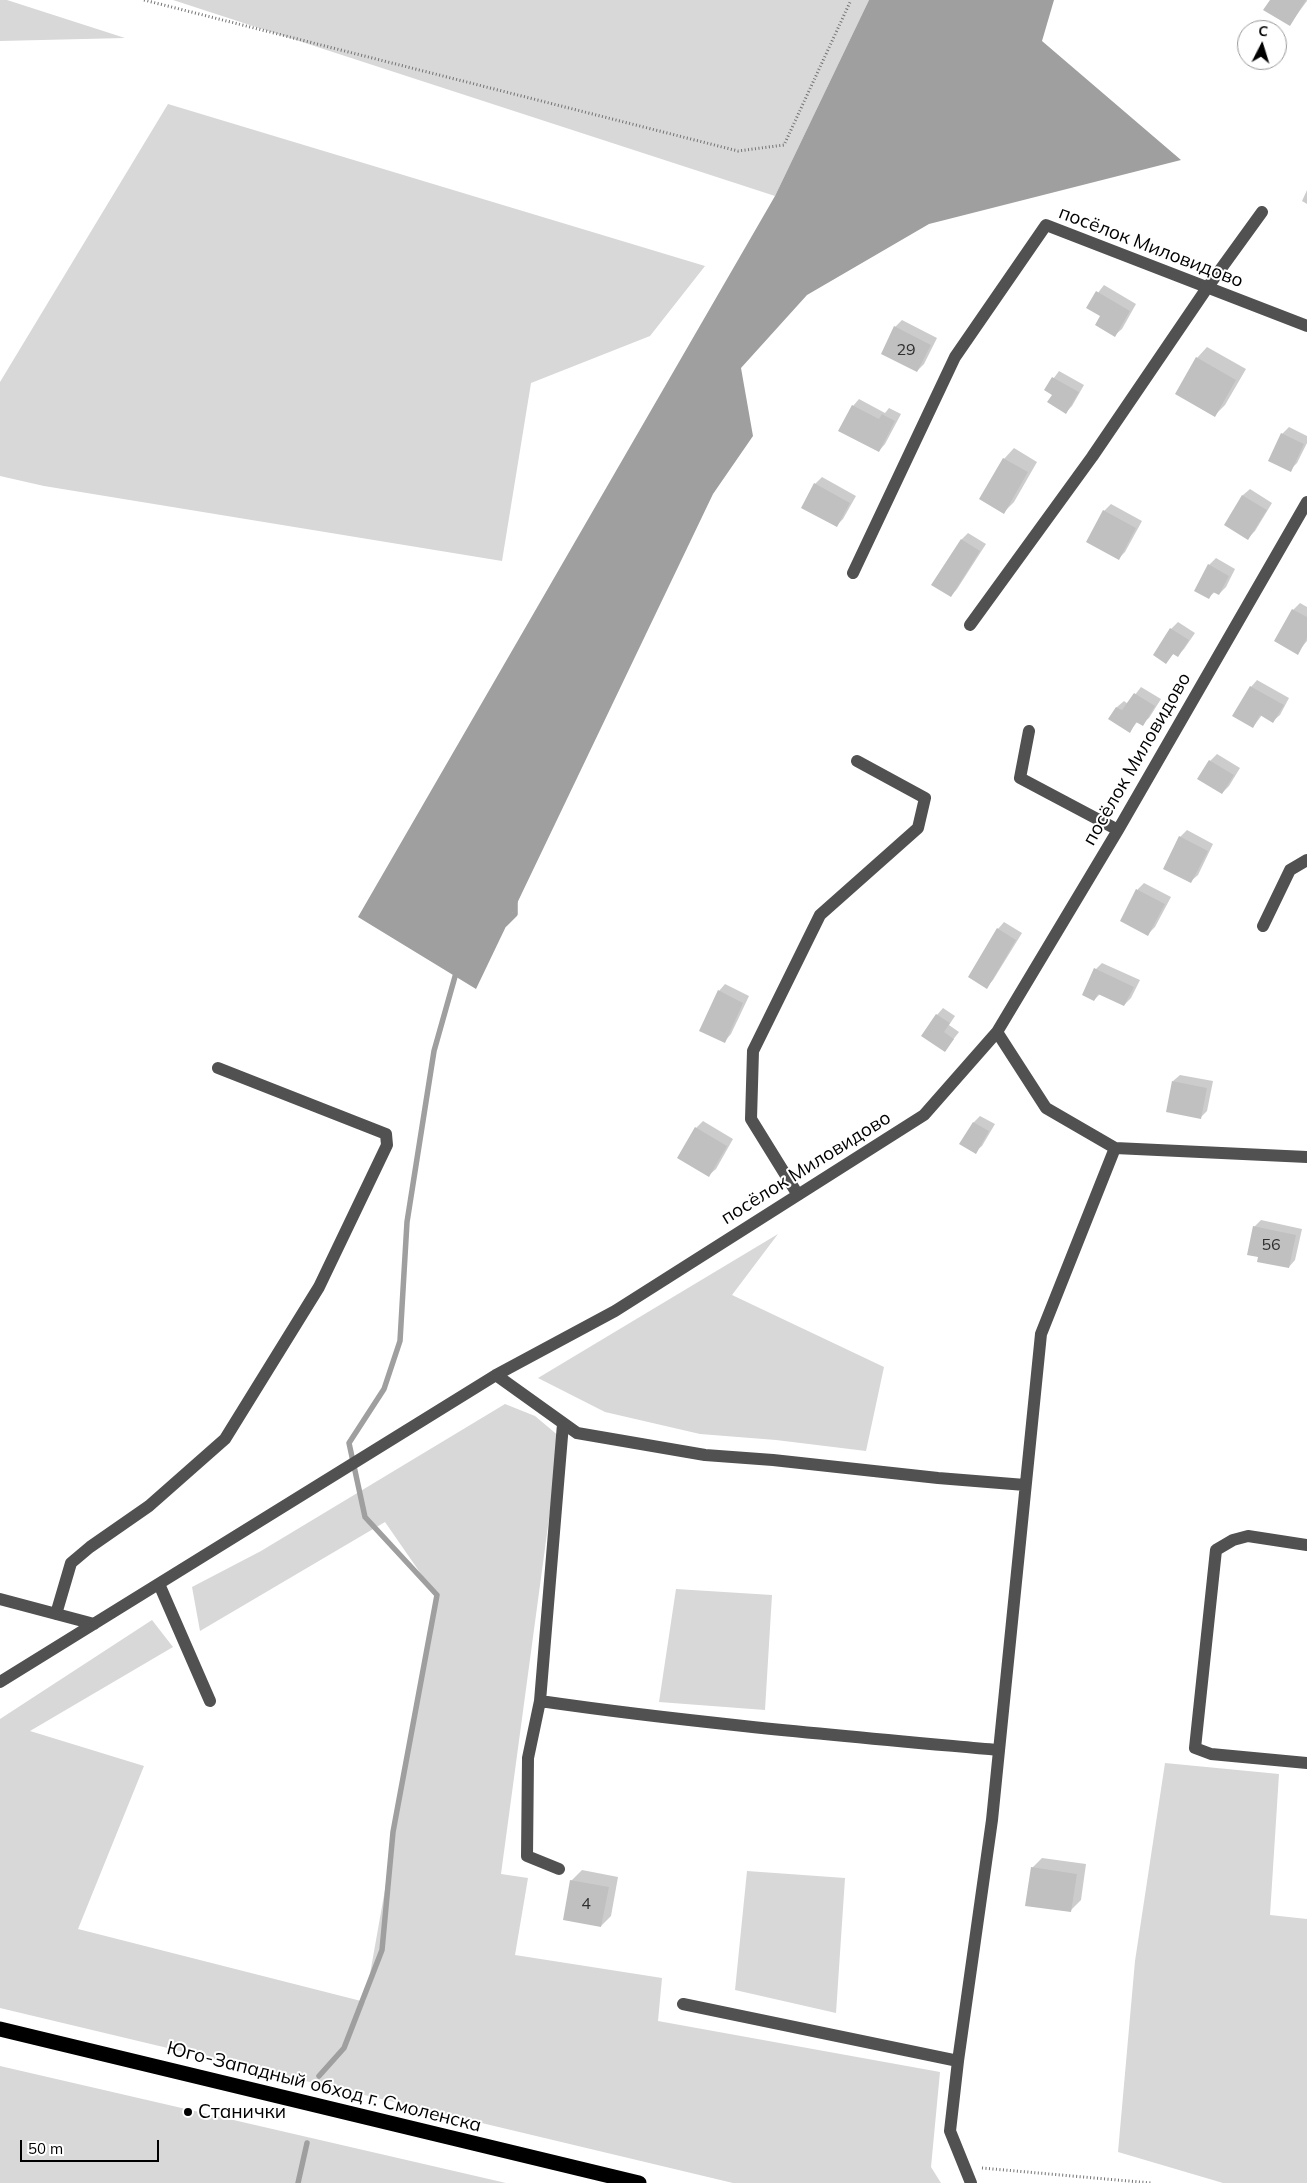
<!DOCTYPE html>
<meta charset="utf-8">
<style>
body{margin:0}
#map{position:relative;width:1307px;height:2183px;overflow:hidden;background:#fff;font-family:Mulish,sans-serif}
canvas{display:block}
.north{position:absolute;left:1237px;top:20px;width:50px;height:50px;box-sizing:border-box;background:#fff;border:1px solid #999;border-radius:50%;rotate:5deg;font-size:14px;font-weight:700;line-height:20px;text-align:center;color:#000}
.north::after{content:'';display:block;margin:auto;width:18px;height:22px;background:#000;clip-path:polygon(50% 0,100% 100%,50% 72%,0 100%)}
.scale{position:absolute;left:20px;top:2140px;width:139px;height:22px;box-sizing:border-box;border:2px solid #000;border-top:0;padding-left:6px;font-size:15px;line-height:18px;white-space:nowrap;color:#000;-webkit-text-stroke:4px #fff;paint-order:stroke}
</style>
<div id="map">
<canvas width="1307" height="2183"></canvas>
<div class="north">С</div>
<div class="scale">50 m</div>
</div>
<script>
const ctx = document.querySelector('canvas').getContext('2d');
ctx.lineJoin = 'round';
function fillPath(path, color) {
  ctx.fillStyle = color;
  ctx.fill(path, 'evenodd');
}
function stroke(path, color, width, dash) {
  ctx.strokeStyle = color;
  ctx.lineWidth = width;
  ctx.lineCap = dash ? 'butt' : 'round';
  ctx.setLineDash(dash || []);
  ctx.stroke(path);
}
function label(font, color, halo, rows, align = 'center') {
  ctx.font = font + ' Mulish,sans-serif';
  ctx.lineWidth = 4;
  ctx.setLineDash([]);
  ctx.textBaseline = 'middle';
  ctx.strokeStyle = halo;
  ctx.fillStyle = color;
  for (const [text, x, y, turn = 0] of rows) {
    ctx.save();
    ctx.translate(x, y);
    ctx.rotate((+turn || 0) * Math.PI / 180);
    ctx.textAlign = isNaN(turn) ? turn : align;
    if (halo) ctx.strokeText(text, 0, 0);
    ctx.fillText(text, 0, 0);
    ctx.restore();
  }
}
fillPath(new Path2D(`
 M0,0H7L125,38L0,41Z
 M173,0H869L775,196Z
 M168,104L705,266L650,336L531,383L502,561L44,486L0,476V382Z
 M778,1234L732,1295L884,1367L866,1451L776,1440L700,1434L605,1412L538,1378Z
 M505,1404L535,1416L560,1437L501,1874L528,1878L515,1955L662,1978L658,2021L940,2072L931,2167L941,2183H733L0,2008V1719L152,1620L173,1647L30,1731L144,1766L78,1929L365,2002L437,1597L385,1522L200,1631L192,1587L261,1551Z
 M676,1589L772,1595L765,1710L659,1702Z
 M1165,1763L1279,1774L1270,1915L1307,1919V2183H1223L1118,2152L1135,1961Z
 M747,1871L845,1878L836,2013L735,1990Z
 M0,2066L506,2183H0Z`), '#d8d8d8');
fillPath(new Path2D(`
 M869,0H1054L1042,41L1181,160L929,224L807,295L741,368L753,436L713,494L476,989L358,917L775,196Z`), '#9f9f9f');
fillPath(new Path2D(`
 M1271,0H1307V1L1289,25Z
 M1307,190V204L1302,201Z
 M1104,285L1136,304L1122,329L1115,335L1102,316L1087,307Z
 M902,320L937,338L924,364L917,371L895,327Z
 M1207,347L1246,369L1225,405L1215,415L1197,358Z
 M1059,371L1084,385L1072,406L1066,412L1053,395L1045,390Z
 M859,399L885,413L889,408L901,414L885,444L879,451L853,406Z
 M1289,427L1307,436V443L1297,463L1290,470L1282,434Z
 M1014,448L1037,462L1014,502L1004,512V459Z
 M822,477L856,496L843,519L836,526L815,484Z
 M1250,489L1272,503L1255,531L1248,538L1226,524L1243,495Z
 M1111,504L1142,521L1125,552L1119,558L1104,511Z
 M968,533L986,544L957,589L951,596L962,539Z
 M1216,558L1235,569L1226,587L1219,594L1215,592L1209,597V565Z
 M1300,603L1307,607V641L1297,653L1293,610Z
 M1178,622L1195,633L1184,649L1178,655L1174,653L1166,662L1154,655L1171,629Z
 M1257,680L1289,698L1280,715L1273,721L1262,715L1253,727L1251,687Z
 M1141,687L1161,699L1149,718L1142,724L1138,721L1130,731L1110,719L1117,707L1124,701L1128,704Z
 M1217,754L1240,768L1229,786L1222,793L1210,761Z
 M1187,830L1213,844L1198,875L1191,881L1180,837Z
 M1144,883L1171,897L1155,927L1148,934L1122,921L1138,889Z
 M1004,922L1022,933L993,980L987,987L998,929Z
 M1102,963L1140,980L1131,998L1124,1005L1100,994L1094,1000L1096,969Z
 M725,984L749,996L731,1034L725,1041L719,991Z
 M943,1008L955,1016L949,1025L959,1032L945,1050L937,1015Z
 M1180,1075L1213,1081L1207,1111L1201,1117L1173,1081Z
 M980,1116L995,1124L982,1146L975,1152L961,1144L974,1122Z
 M703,1121L733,1139L716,1169L709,1175L696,1128Z
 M1261,1220L1302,1229L1295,1260L1289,1267L1259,1256L1254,1227Z
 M1042,1858L1086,1864L1081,1900L1071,1910L1032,1868Z
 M582,1870L618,1877L611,1916L601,1926L571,1881Z`), '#0003');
stroke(new Path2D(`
 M505,924L515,914V901
 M319,2076L344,2048L382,1950L393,1832L437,1595L365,1517L349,1443L384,1389L400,1341L407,1222L434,1051L456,973L459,970
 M298,2183L307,2143`), '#9f9f9f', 5.5);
fillPath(new Path2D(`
 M1270,0H1306L1290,26L1263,10Z
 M1096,291L1130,311L1115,337L1095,325L1100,316L1086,308Z
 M894,326L931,345L917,372L881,354Z
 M1196,357L1236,380L1215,417L1175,394Z
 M1052,377L1079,392L1066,414L1047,402L1052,395L1044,390Z
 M852,405L879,419L882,414L895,421L879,452L838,431Z
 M1281,433L1304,444L1291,472L1268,461Z
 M1003,458L1028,472L1004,514L979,499Z
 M814,483L850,503L837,527L801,508Z
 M1242,495L1267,510L1248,540L1224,525Z
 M1103,510L1136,528L1119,560L1086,542Z
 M961,539L980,551L951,597L931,585Z
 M1208,564L1229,576L1219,595L1213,592L1209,599L1194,591Z
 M1292,609L1307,617V638L1298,655L1274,641Z
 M1170,628L1189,640L1178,657L1173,654L1166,664L1153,655Z
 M1250,686L1284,705L1273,723L1260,715L1253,728L1232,716Z
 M1134,693L1155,706L1143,726L1136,722L1130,733L1108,719L1116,707L1122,710Z
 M1209,760L1234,775L1222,794L1197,779Z
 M1179,836L1208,851L1191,883L1163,869Z
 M1136,889L1165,904L1148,936L1120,921Z
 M997,928L1016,940L987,989L968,977Z
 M1094,968L1134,987L1124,1006L1098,994L1094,1001L1082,995Z
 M718,990L743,1003L725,1043L699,1031Z
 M936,1014L950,1023L944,1032L954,1039L945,1052L921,1036Z
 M1172,1081L1207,1088L1201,1119L1166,1112Z
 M973,1122L989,1131L976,1154L959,1144Z
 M695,1127L727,1146L709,1177L677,1158Z
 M1253,1226L1296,1235L1289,1268L1257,1262L1258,1257L1247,1255Z
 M1031,1867L1077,1874L1071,1912L1025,1906Z
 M570,1880L609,1887L601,1927L563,1920Z`), '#c0c0c0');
stroke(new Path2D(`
 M144,0L738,151L784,145L851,0
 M982,2168L1151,2183`), '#737373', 3, [1, 2.5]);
stroke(new Path2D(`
 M853,573L955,357L1046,225L1307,326
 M970,625L1092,457L1207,288L1262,212
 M1029,731L1020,778L1118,830
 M1263,926L1290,870L1307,860
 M997,1032L1046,1108L1115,1148L1307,1157
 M798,1195L751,1119L753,1051L820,915L918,828L925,798L857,761
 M496,1375L577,1433L705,1455L773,1460L938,1478L1025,1485
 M563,1424L540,1701C692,1723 845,1736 998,1750
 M1307,1545L1248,1536L1233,1540L1216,1550L1195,1748L1211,1754L1307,1763
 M159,1584L210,1701
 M0,1599L94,1624
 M56,1614L71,1563L90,1547L149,1506L225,1439L319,1287L387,1145L386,1134L218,1068
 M0,1682L496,1375L615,1311L924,1115L997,1032L1118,830L1307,502
 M540,1701L528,1758L527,1856L559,1869
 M683,2004L958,2061L992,1820L1041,1334L1115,1148
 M958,2061L950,2131L971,2183`), '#515151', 12);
stroke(new Path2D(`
 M0,2029L639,2183`), '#000', 15);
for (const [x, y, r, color] of [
 [188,2112,5,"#000"]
]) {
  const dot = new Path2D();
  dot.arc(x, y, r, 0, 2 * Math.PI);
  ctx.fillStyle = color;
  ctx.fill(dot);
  stroke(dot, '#fff', 2);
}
label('16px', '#303030', null, [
 ["29",906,350],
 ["56",1271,1245],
 ["4",586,1904]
]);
label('19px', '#000', '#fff', [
 ["посёлок Миловидово",1151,247,21],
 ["посёлок Миловидово",1137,759,-60],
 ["посёлок Миловидово",806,1168,-32],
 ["Юго-Западный обход г. Смоленска",324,2087,14]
]);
label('19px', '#000', '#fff', [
 ["Станички",198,2112]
], 'left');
</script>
